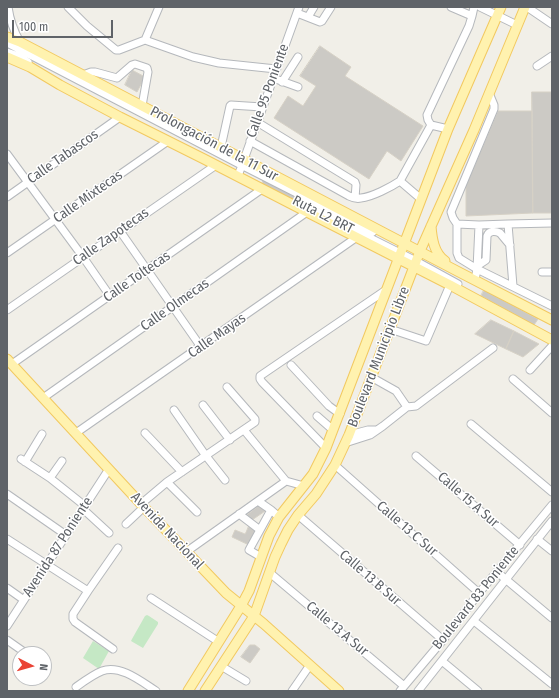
<!DOCTYPE html>
<meta charset="utf-8">
<style>
body{margin:0}
#map{position:relative;width:559px;height:698px;overflow:hidden;background:#f1efe8;font-family:"Fira Sans Condensed",sans-serif}
canvas{display:block}
.frame{position:absolute;inset:0;border:8px solid #5f6368;pointer-events:none}
.north{position:absolute;left:12px;top:646px;width:40px;height:40px;box-sizing:border-box;background:#fff;border:1px solid #bfc1c3;border-radius:50%;rotate:96deg;font-size:11px;font-weight:700;line-height:16px;text-align:center;color:#5f6368}
.north::after{content:'';display:block;margin:auto;width:14px;height:18px;background:#ea4335;clip-path:polygon(50% 0,100% 100%,50% 72%,0 100%)}
.scale{position:absolute;left:12px;top:20px;width:101px;height:18px;box-sizing:border-box;border:2px solid #5f6368;border-top:0;padding-left:5px;font-size:12px;line-height:14px;white-space:nowrap;color:#5f6368;-webkit-text-stroke:3px #fff;paint-order:stroke}
</style>
<div id="map">
<canvas width="559" height="698"></canvas>
<div class="frame"></div>
<div class="north">N</div>
<div class="scale">100 m</div>
</div>
<script>
const ctx = document.querySelector('canvas').getContext('2d');
ctx.lineJoin = 'round';
function fillPath(path, color) {
  ctx.fillStyle = color;
  ctx.fill(path, 'evenodd');
}
function stroke(path, color, width, dash) {
  ctx.strokeStyle = color;
  ctx.lineWidth = width;
  ctx.lineCap = dash ? 'butt' : 'round';
  ctx.setLineDash(dash || []);
  ctx.stroke(path);
}
function label(font, color, halo, rows, align = 'center') {
  ctx.font = font + ' "Fira Sans Condensed",sans-serif';
  ctx.lineWidth = 3;
  ctx.setLineDash([]);
  ctx.textBaseline = 'middle';
  ctx.strokeStyle = halo;
  ctx.fillStyle = color;
  for (const [text, x, y, turn = 0] of rows) {
    ctx.save();
    ctx.translate(x, y);
    ctx.rotate((+turn || 0) * Math.PI / 180);
    ctx.textAlign = isNaN(turn) ? turn : align;
    if (halo) ctx.strokeText(text, 0, 0);
    ctx.fillText(text, 0, 0);
    ctx.restore();
  }
}
fillPath(new Path2D(`
 M147,615L149,616L158,622V624L143,648L131,641L132,639L145,616Z
 M93,641L109,651L99,669L83,658Z`), '#c5e8c5');
const building = new Path2D(`
 M320,46L351,67L345,76L423,126L401,161L387,151L369,179L274,118L288,96L303,106L316,86L300,76Z
 M132,70L145,77L137,92L125,85Z
 M532,92H552V213H533Z
 M498,111H532L533,213L466,216V186Z
 M265,178L319,206L316,212L261,185Z
 M484,290L538,319L534,325L481,296Z
 M491,320L514,331L506,349L475,334Z
 M514,331L539,344L523,357L506,349Z
 M260,505L268,509L252,520L244,517Z
 M249,526L256,530L249,545L232,537L235,530L245,534Z
 M250,645H255L260,649L250,663L241,657Z`);
fillPath(building, '#cccac5');
stroke(building, '#d6d1c6', 1);
const minor = new Path2D(`
 M8,7C10,21 13,30 20,42
 M68,7L87,26L116,50H119L145,40L193,57L219,63L276,69
 M451,7L472,16L474,7
 M480,7L517,25
 M527,7L552,24
 M297,13L320,22L322,21L331,7
 M308,17L314,7
 M145,40L159,7
 M7,43L241,165L373,232
 M7,52L18,56L28,62
 M537,66L552,56
 M83,75L91,72H95L117,78L132,65L135,64L147,68L148,72L142,106
 M273,78L298,87
 M282,82L298,57
 M257,122L355,182L356,185L355,198
 M431,125L448,129
 M250,141L349,196C353,198 357,199 361,198C372,197 391,187 400,181L431,125L428,120L427,115L469,26L472,16
 M221,147L230,106L231,105L262,107
 M7,154L83,257L110,296
 M238,176L299,7
 M400,181L421,199
 M7,197L120,117
 M306,206L416,261L458,284
 M457,224L453,218L451,212L494,109V105L489,93
 M508,224L552,223
 M479,225L508,224L513,286
 M120,231L201,347
 M7,253L168,141
 M477,266L486,260L487,236C489,230 496,231 500,233L510,245
 M542,272H552
 M475,280L477,269L479,225L457,224V253L459,258L477,269L552,306
 M7,310L216,165
 M390,329L426,341L450,285
 M12,364L262,189
 M291,365L329,406L340,414
 M530,370L552,346
 M371,377L396,391L407,407
 M513,379L552,413
 M43,398L307,212
 M203,405L230,440
 M174,410L206,456L225,480
 M317,416L333,430
 M471,424L552,492
 M244,430L286,481L304,486
 M76,433L357,237
 M145,433L182,472
 M349,435L368,430H375
 M345,443L370,435L383,426L407,407L416,406L493,348
 M326,448L262,382L260,379V376L386,290
 M416,456L520,545
 M21,459L50,478L85,506
 M25,462L42,434
 M335,465L479,593
 M50,478L62,461
 M167,482L197,512
 M7,494L66,535
 M258,501L271,510L279,517
 M141,504L167,482L255,422V419L227,387
 M83,509L109,533
 M239,514L260,530
 M298,515L443,640
 M126,524L144,507
 M7,539L88,591
 M537,539L552,551
 M186,552L286,481
 M261,557L249,550L271,510
 M497,572L552,618
 M270,573L404,686
 M7,588L24,600
 M151,598L219,642
 M474,621L552,684
 M7,626L109,469
 M7,640L27,654
 M113,649L75,622L73,619V614L88,591L118,548
 M442,661L478,691
 M221,666L246,681
 M76,687C83,682 94,674 102,671C120,664 142,682 156,691
 M292,691L310,665
 M400,691L443,640L479,593L552,505
 M418,691L552,521`);
const major = new Path2D(`
 M7,37L20,42L457,271L552,320
 M7,57L30,67L60,85L120,117L204,159L307,212L450,285L552,340
 M431,226C432,239 434,253 445,261
 M7,359L141,504L226,593L264,624L339,691
 M188,691L241,606L249,591L269,536L279,517L313,474L326,448L448,129L501,7
 M205,691L254,616L275,557L281,544L288,530L298,515L316,494L335,465L349,435L420,251L474,130L525,7`);
stroke(minor, '#b5b8bc', 9);
stroke(major, '#f2c960', 11);
stroke(minor, '#fff', 7);
stroke(major, '#fff2af', 9);
label('14px', '#5f6368', '#fff', [
 ["Calle 95 Poniente",268,91,-70],
 ["Prolongación de la 11 Sur",214,144,28],
 ["Calle Tabascos",63,157,-35],
 ["Calle Mixtecas",88,197,-35],
 ["Ruta L2 BRT",323,215,27],
 ["Calle Zapotecas",111,237,-35],
 ["Calle Toltecas",137,277,-35],
 ["Calle Olmecas",175,305,-35],
 ["Calle Mayas",217,336,-35],
 ["Boulevard Municipio Libre",379,357,-69],
 ["Calle 15 A Sur",468,500,41],
 ["Calle 13 C Sur",407,529,41],
 ["Avenida Nacional",167,531,47],
 ["Avenida 87 Poniente",58,547,-57],
 ["Calle 13 B Sur",370,578,41],
 ["Boulevard 83 Poniente",476,598,-51],
 ["Calle 13 A Sur",337,629,40]
]);
</script>
